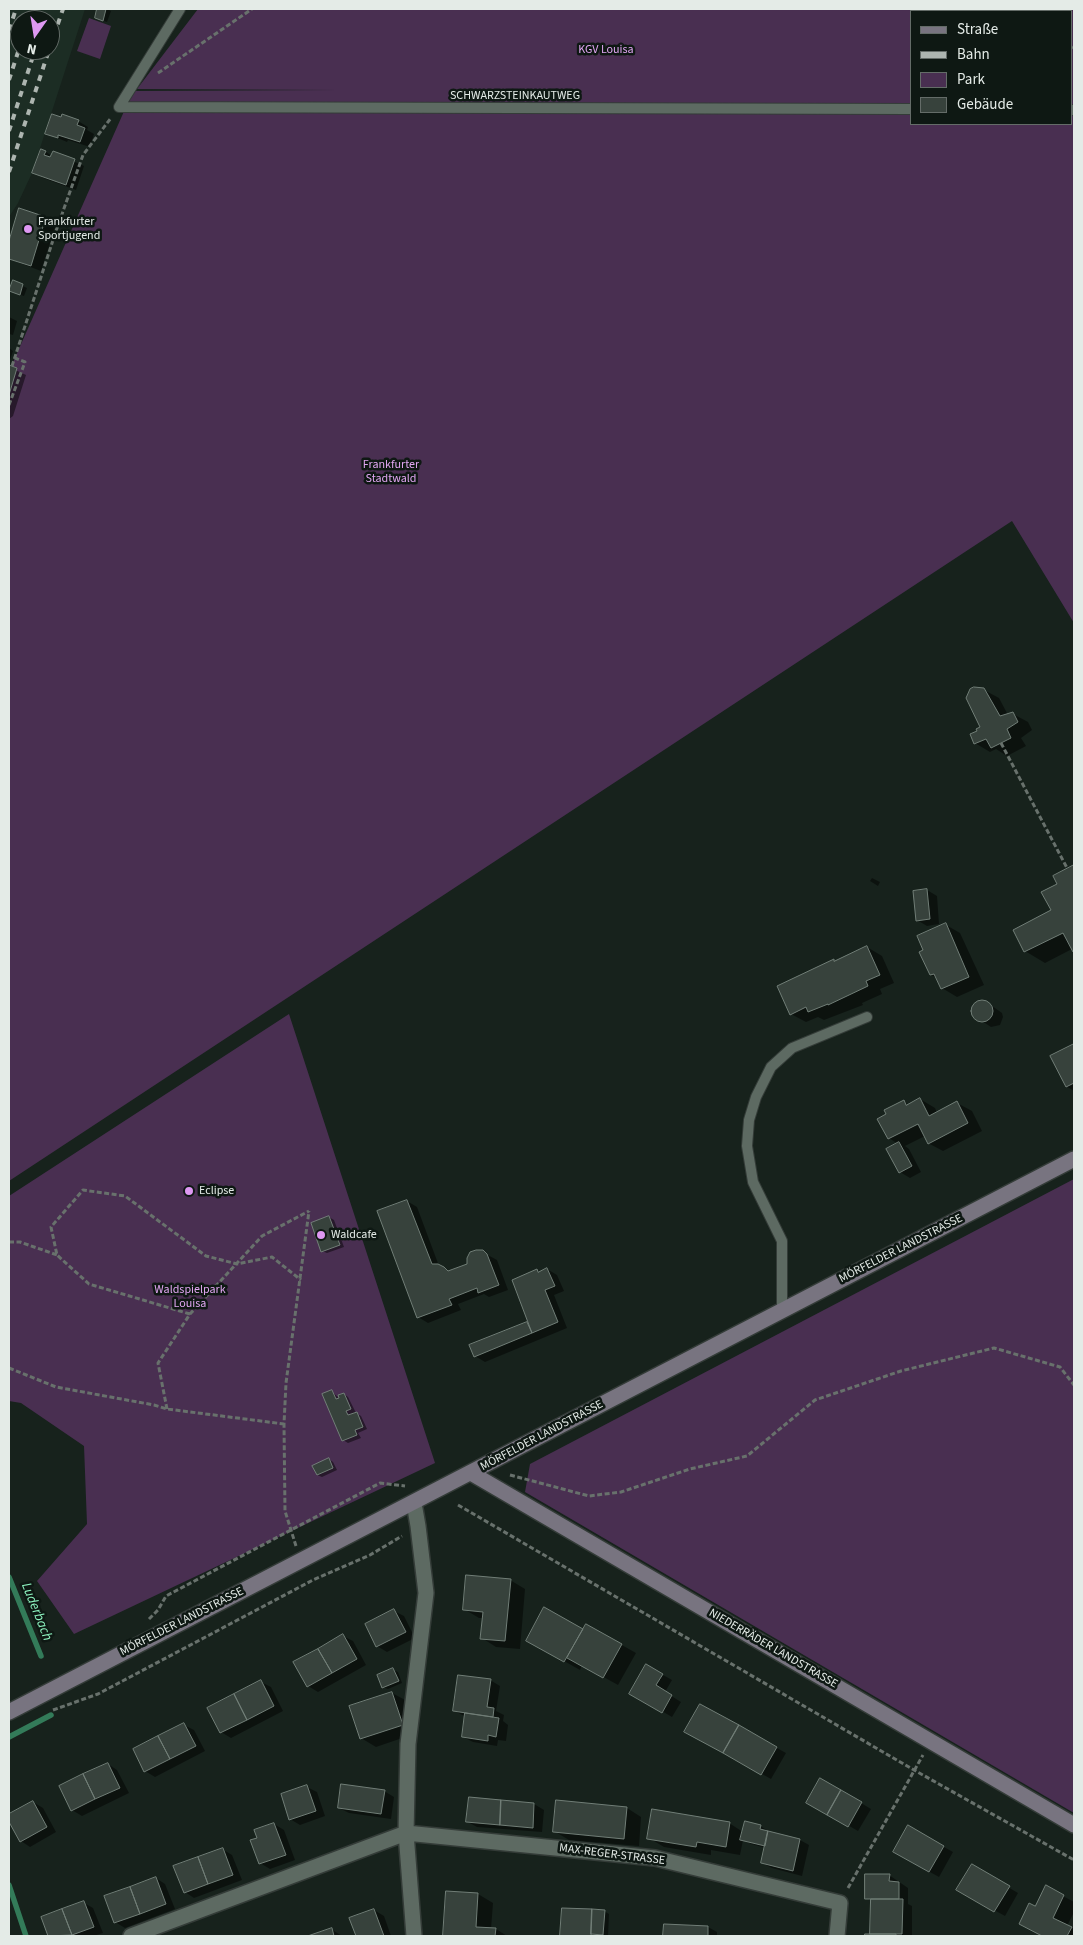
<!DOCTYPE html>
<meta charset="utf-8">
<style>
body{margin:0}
#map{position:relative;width:1083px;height:1945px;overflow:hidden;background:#17221c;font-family:"Source Sans 3",sans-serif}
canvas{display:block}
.frame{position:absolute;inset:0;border:10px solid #e4ebe7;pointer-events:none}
.legend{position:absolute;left:910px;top:10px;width:162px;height:115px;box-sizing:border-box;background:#0e1813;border:1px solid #646c68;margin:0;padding:6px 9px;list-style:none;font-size:15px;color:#e4ebe7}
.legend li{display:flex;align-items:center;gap:10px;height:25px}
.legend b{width:25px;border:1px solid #646c68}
.north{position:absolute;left:10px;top:10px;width:50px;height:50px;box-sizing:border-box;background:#0e1813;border:1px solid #646c68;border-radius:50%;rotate:193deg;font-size:14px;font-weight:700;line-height:20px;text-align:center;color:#e4ebe7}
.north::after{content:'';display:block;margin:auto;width:18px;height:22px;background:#de98f2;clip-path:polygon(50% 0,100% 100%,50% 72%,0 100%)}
</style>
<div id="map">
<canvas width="1083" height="1945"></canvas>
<div class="frame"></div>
<ul class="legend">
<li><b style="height:6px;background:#787480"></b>Straße</li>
<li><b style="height:6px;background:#adb5b0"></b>Bahn</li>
<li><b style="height:14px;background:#492f51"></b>Park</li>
<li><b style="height:14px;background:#37423c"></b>Gebäude</li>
</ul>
<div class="north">N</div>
</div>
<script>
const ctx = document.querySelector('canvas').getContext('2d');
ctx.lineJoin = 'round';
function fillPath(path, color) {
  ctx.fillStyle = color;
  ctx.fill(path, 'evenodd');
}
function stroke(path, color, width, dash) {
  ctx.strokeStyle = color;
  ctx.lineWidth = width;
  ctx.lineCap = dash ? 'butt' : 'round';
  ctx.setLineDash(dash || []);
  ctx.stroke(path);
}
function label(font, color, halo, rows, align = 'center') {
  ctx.font = font + ' "Source Sans 3",sans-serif';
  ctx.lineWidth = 5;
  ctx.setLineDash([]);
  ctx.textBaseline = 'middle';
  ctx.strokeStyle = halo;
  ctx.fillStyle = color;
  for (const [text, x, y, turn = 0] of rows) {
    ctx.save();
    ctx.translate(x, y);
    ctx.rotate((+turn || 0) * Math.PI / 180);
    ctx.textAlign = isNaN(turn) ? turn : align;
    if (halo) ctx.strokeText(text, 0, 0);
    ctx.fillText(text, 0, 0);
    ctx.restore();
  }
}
fillPath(new Path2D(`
 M9,9H85L32,173L18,203L9,217ZM20,20H50V50H20Z`), '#1c2d24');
fillPath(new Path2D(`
 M198,9H1074V623L1012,521L9,1181V378L14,360L133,91L335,90L137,89ZM912,11H1072V124H912Z
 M89,18L111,26L100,59L77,51Z
 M289,1014L435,1463L74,1634L37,1581L87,1524L84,1446L21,1403L9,1401V1196Z
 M1074,1179V1813L525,1492L530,1464Z`), '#492f51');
fillPath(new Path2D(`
 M99,9H107L111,11L107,22L96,18Z
 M78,121L88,127L87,130L94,134L90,147L68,140L67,142L46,133Z
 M46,152L52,156L53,152L84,166L76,190L43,178L34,173Z
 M20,210L46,218L56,224L41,271L9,259V245Z
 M14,282L27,288L24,296L15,293Z
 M9,317L17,321L13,335L9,334Z
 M9,348L13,351L9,363Z
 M9,367L26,375L13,416L9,419Z
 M984,690L999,698L1008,715L1013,714L1028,722L1032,730L1021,738L1026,746L1007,756L996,749L990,752L975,743L981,727Z
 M1074,866V951L1072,949L1045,963L1025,951L1014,930L1052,911L1059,884L1055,877Z
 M872,878L880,882L878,886L870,881Z
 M927,890L937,896L939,924L927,926L917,920Z
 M946,925L960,933L984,985L957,997L942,988L937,978L931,975Z
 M867,947L882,956L894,983L880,989L882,994L862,1003L863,1005L824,1020L818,1017L806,1022L791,1014L834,960L836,961Z
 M985,1001L1002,1013L1003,1017L1000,1025L991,1027L973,1015L972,1011L976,1003Z
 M1074,1045V1091L1066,1086L1051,1057Z
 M920,1099L935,1108L937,1113L957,1103L972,1111L982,1131L943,1151L928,1143L925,1136L905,1146L909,1149L921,1172L910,1178L900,1172L898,1144L889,1138L904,1102L909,1105Z
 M407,1201L417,1207L439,1266L450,1272L468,1265L482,1252L497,1260L508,1290L489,1297L484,1294L458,1304L461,1310L428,1323L418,1317Z
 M329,1217L334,1220L344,1247L327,1253L322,1251Z
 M547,1269L557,1275L564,1291L554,1295L567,1328L485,1362L475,1356L471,1346L529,1322L537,1271L540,1272Z
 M332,1392L338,1397L344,1394L348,1397L356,1413L361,1416L367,1429L358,1433L361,1438L348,1443L343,1440Z
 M329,1459L333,1462L337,1470L322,1477L317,1475Z
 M510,1580L525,1589L520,1649L496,1647L482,1638L483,1618H479L464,1609Z
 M545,1609L584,1631L586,1625L636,1653L618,1685L582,1665L580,1670L527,1640Z
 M394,1611L404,1616L415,1638L387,1652L377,1646Z
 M343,1636L353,1641L366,1665L318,1692L308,1686Z
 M647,1666L672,1680L665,1692L681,1702L672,1717L631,1693Z
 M393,1670L398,1672L402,1683L388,1689L383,1687Z
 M490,1680L500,1686L496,1711L504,1715L503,1721L508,1725L506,1741L498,1740L497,1746L473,1742L463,1737L466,1717L455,1711Z
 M261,1682L271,1687L283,1711L231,1738L221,1732Z
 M392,1693L407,1701L417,1733L376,1747L361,1738Z
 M700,1706L786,1753L771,1779L686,1731Z
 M184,1725L194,1730L205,1751L155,1777L145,1771Z
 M108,1764L117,1770L129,1793L82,1816L72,1810Z
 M821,1779L871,1809L858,1831L808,1802Z
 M307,1787L317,1792L325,1816L300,1825L290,1819Z
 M384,1791L394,1797L391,1819L349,1813L339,1808Z
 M470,1799L534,1804L544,1810L542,1832L477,1827L468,1822Z
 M33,1802L43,1808L56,1832L30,1847L21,1841L9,1819V1816Z
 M627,1808L641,1817L639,1846L569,1840L554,1831Z
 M729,1823L743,1832L760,1826L770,1832L800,1840L809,1845L802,1876L772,1868L762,1863L766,1848L751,1844L743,1840L740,1855L711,1850V1855L664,1847L649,1838Z
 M274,1824L284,1830L295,1860L270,1869L260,1863L259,1838Z
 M908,1827L953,1852L939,1877L894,1852Z
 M222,1849L232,1855L242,1880L194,1898L185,1892Z
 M972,1866L1018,1893L1005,1916L958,1890Z
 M889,1875L908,1888V1904L912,1906V1936H866L872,1935V1901L866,1898Z
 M156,1878L165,1884L175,1909L125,1928L115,1922Z
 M1046,1887L1074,1902V1912L1067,1926L1074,1928V1936H1043L1020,1924L1036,1908Z
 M447,1892L478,1894L493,1903L491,1929H496L507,1936H444Z
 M84,1903L93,1908L103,1933L93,1936H49L42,1918Z
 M563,1909L604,1911L609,1914L608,1936H562Z
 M374,1910L384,1916L391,1936H357L351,1919Z
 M665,1925L708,1927L717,1932V1936H664Z
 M331,1929L342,1936H312Z`), '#0007');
stroke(new Path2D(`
 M9,1577L41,1656
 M9,1737L51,1715
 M9,1885L26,1936`), '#337b59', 5.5);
const building = new Path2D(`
 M97,9H106L103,21L95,18Z
 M52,114L61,117L62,114L79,120L77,125L85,128L80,142L58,135V138L45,134Z
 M41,149L46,151L44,155L50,157L53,151L75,159L66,185L32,173Z
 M19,208L46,217L31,266L9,259V241Z
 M13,280L23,284L20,295L9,291Z
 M9,365L17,368L9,395Z
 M974,687L984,688L1000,716L1013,712L1018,722L1007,729L1011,738L991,748L986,739L974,744L970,734L977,731L976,729L980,727L966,698L970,689Z
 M1074,865V951L1073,952L1063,933L1024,952L1013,930L1051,910L1041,892L1057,884L1053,876Z
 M927,889L930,919L916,921L913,891Z
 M946,923L969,977L941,989L934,974L930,975L919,952L923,950L917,936Z
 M867,946L880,975L866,981L868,986L828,1005V1004L808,1012L806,1007L790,1015L777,986L834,959V961Z
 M971 1011a11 11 0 1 1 22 0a11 11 0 1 1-22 0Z
 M1074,1044V1083L1066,1087L1050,1056Z
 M920,1098L929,1116L957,1101L968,1123L928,1144L918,1124L888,1139L877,1119L886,1114L884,1110L904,1100L906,1105Z
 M899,1142L912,1166L899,1173L886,1149Z
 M407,1200L432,1264H438L444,1267L448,1271L467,1264V1258L470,1252L476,1250H483L487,1254L499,1285L478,1293L477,1288L449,1299L452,1305L417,1318L377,1211Z
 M329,1216L340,1245L321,1252L311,1223Z
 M547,1268L555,1286L545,1290L558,1322L532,1333L512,1280L537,1269L538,1272Z
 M527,1322L532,1333L474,1357L469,1345Z
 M332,1390L336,1399L339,1398L338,1395L344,1393L351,1409L346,1411L348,1415L357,1412L363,1427L355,1430L357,1435L342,1441L322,1394Z
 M329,1458L333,1468L317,1475L312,1466Z
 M466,1575L511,1579L505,1641L480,1639L483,1612L463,1610Z
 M544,1607L583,1629L564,1662L526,1641Z
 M394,1609L406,1632L376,1647L365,1624Z
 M586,1624L622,1644L603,1678L567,1658Z
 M343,1634L357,1659L332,1673L318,1649Z
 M318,1649L332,1673L307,1687L293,1662Z
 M646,1664L663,1674L656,1685L672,1695L662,1713L629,1694Z
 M393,1668L399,1681L382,1688L377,1675Z
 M458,1675L491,1679L487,1707L494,1708L493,1717L453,1711Z
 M261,1680L274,1706L247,1720L234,1694Z
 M392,1692L403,1725L360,1739L349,1706Z
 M234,1694L247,1720L220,1733L207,1708Z
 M700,1704L739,1725L723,1753L684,1732Z
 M465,1713L499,1718L496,1737L488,1735V1741L462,1737Z
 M184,1723L196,1746L170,1759L158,1736Z
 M739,1725L777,1747L761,1775L723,1753Z
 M158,1736L170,1759L144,1772L133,1749Z
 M108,1763L120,1788L95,1799L83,1774Z
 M83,1774L95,1799L71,1811L59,1786Z
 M820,1778L841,1790L827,1815L806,1803Z
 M341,1784L385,1790L381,1814L338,1808Z
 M307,1785L316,1811L289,1820L281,1794Z
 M841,1790L862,1802L848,1827L827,1815Z
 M469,1797L501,1800L500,1825L466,1822Z
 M501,1800L534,1803L533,1828L500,1825Z
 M556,1800L627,1807L624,1839L553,1832Z
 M33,1801L47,1827L20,1842L9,1822V1814Z
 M652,1809L730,1822L726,1847L697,1842L696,1847L647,1839Z
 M745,1821L761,1825L760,1829L768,1831L765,1846L740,1840Z
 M274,1823L286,1855L259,1864L250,1840L257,1838L254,1830Z
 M908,1825L944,1846L929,1872L893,1852Z
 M768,1831L800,1839L793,1871L761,1863Z
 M223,1848L233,1875L208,1884L198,1857Z
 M198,1857L208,1884L184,1893L173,1866Z
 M972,1864L1010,1886L994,1912L956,1890Z
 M865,1874H890L889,1881L899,1882V1899H865Z
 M156,1877L166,1904L140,1914L130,1887Z
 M1046,1885L1064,1895L1053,1918L1072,1927L1067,1936H1042L1019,1924L1029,1903L1035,1906Z
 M130,1887L140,1914L114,1923L104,1896Z
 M446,1891L478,1893L476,1927L496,1928L495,1936H443Z
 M871,1899H903L902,1934H870Z
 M84,1901L94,1927L72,1935L62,1909Z
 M562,1908L592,1909L591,1936H560Z
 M62,1909L72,1935L48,1936L41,1917Z
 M374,1909L384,1936H356L349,1918Z
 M592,1909L605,1910L603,1935L591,1934Z
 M664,1924L708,1926V1936H663Z
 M332,1928L334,1936H308Z
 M865,1934H896V1936H865Z`);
fillPath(building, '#37423c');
stroke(building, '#717e77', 1);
const lane = new Path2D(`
 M119,107L912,109
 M119,107L180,9
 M1072,110H1074
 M782,1310V1241L753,1182L747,1146L749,1120L756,1097L771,1067L792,1048L867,1017`);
const street = new Path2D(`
 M414,1503L418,1526L426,1593L408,1744L406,1833L414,1936
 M131,1936L406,1833L655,1858L840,1903L837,1936`);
const secondary = new Path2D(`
 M471,1473L1074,1825
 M9,1712L1074,1159`);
stroke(lane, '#343c38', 12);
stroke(street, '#343c38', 18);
stroke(secondary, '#343c38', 18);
stroke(new Path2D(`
 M992,9L1001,11
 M1072,47L1074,48
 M158,73L252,9
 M12,366L56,231L83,155L111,118
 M9,405L25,362L15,358
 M1001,743L1067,868
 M9,1242H20L57,1255
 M190,1314L89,1284L57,1255L51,1227L83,1190L125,1196L206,1256L237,1264L272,1257L301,1280
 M9,1368L56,1387L154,1405L167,1409L284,1424
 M167,1409L158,1363L190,1314L262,1236L309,1211
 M510,1475L589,1496L621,1492L690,1469L747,1456L815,1400L901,1371L994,1348L1060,1367L1074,1385
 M458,1505L914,1770L1074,1860
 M296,1546L285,1511L284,1424L286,1383L309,1211
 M149,1619L158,1610L166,1596L380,1483L405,1486
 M53,1710L98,1694L313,1580L370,1555L402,1536
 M848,1888L923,1755`), '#68716c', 3, [5, 2.5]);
stroke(lane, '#5d6a62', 10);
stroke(street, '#5d6a62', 15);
stroke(secondary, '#787480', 15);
stroke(new Path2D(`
 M29,20L32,9
 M45,20L49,9
 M9,30L16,9
 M50,47L63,9
 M9,80L20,46
 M9,131L35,50
 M9,172L49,50`), '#adb5b0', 4, [6, 6]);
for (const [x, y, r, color] of [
 [28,229,5,"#de98f2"],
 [189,1191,5,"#de98f2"],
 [321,1235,5,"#de98f2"]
]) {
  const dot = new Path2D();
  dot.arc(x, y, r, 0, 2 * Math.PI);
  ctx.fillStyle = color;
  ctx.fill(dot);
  stroke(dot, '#0e1813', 2);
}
label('12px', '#e1a6f2', '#0e1813', [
 ["KGV Louisa",606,50],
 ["Frankfurter",391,465],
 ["Stadtwald",391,479],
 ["Waldspielpark",190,1290],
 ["Louisa",190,1304]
]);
label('12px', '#e4ebe7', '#0e1813', [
 ["SCHWARZSTEINKAUTWEG",515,96],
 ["MÖRFELDER LANDSTRASSE",901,1249,-27],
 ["MÖRFELDER LANDSTRASSE",542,1436,-28],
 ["MÖRFELDER LANDSTRASSE",182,1622,-27],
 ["NIEDERRÄDER LANDSTRASSE",773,1649,30],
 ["MAX-REGER-STRASSE",612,1855,7]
]);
label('12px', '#e4ebe7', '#0e1813', [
 ["Frankfurter",38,222],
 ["Sportjugend",38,236],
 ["Eclipse",199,1191],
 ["Waldcafe",331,1235]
], 'left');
label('italic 14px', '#8ef4c0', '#0e1813', [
 ["Luderbach",36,1612,68]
]);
</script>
